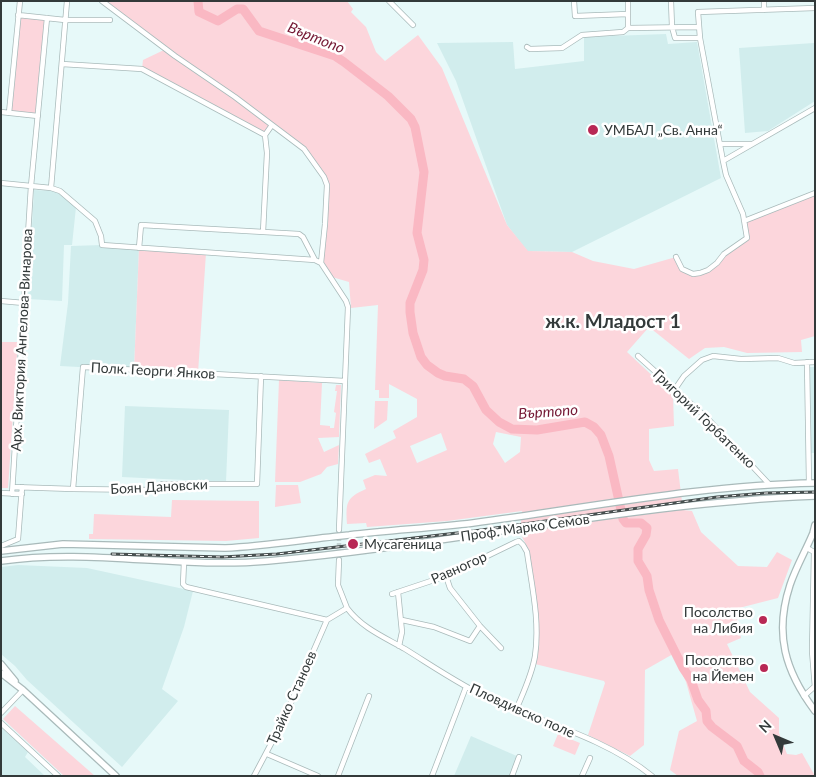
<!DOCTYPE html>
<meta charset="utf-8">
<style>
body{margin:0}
#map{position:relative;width:816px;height:777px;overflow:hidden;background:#e7f9f9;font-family:Lato,sans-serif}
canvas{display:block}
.frame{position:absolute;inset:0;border:2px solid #333a3a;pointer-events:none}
.north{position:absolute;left:751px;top:712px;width:50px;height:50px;-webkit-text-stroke:4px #fff;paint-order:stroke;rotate:315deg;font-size:14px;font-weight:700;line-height:20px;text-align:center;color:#333a3a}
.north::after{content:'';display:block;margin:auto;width:18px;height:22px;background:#333a3a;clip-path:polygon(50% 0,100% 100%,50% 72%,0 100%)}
</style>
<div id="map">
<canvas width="816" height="777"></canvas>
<div class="frame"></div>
<div class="north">N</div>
</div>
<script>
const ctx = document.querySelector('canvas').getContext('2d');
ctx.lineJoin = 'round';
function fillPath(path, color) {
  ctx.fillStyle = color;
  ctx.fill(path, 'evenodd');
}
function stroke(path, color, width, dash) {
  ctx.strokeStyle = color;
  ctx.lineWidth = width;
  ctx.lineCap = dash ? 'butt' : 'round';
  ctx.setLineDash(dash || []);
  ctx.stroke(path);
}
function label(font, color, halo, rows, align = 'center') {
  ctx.font = font + ' Lato,sans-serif';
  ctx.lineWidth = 5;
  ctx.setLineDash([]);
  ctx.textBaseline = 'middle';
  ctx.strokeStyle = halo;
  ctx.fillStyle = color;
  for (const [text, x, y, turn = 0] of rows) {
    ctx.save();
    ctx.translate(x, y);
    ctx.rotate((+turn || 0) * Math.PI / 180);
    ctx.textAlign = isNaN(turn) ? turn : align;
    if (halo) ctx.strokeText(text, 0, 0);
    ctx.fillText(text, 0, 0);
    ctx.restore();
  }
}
fillPath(new Path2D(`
 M666,34L668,44L697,42L721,178L572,252L527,251L507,225L456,81L437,43L513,42L515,69L584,61V37Z
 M814,43L815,101L768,131L745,133L739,48Z
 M34,190L55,191L76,207L72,245H64L62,301L28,299Z
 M102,245L139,248L134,370L60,366L68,303L71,246Z
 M810,367H815V453H811Z
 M125,406L229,410L226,482L122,477Z
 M18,565L87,568L193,591L184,627L162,689L178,701L122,767L27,680L15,666L1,654V567Z
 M1,727L28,752L25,757L45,776H1Z
 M471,736L519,757L512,776H454Z`), '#d1eded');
fillPath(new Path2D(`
 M102,1H347L353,9L351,12L366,27L376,52L385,61L418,35L442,68L507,225L528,251L572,252L593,261L634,269L676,257L682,269L693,273L708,270L724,254L747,238L744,221L815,192V336L801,340L802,352L747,353L724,347L705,348L689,359L649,327L627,352L673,395L674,426L649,429V460L654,471L678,469L683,510L692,511L701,532L738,566L767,567L777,552L792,560L778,598L735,609L741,638L727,644L750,692L779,718V733L787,754L796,755L802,753L815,776H678L670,770L679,731L697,721L686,682L673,654L645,670L644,745L630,756L588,735L605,683L604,681L535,664L537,606L529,550L520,533L522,511L447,521L367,527L366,523L347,524C346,504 345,498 366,489L363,480L375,475L387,476L380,459L369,463L365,454L396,438L393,431L417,417V399L389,384V398H379V390H375L378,305L351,308L349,282L332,277L326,269L323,259L327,206L324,177L304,149L273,126L265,135L142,69L143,60L166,49ZM496,432L521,437L520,452L505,463L493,444ZM441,433L447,450L417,463L410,446Z
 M18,15L47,18L38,116L9,113Z
 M139,248L206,253L198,373L134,370Z
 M1,342H18L8,488H1Z
 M279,380L322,383L320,425L330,426V428H334L336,413L334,412L337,391H335L336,385H341L339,437L318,438L324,452L339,445L338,464L327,467L321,474L300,482H275Z
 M375,401H388L387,420L374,429Z
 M276,485H298L301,503L275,507Z
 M172,500L259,501V538L226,541L89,539V534H93L94,514L171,517Z
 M15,706L95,776H64L3,719Z
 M558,734L580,743L575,755L553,746Z`), '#fcd6dc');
stroke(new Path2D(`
 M198,1L199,12L218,21L237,9H243L259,31L335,56L344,62L388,96L411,119L415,127L424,172L417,233L424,260L423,270L410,303V312L413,333L421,357L427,365L438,373L445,376L464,379L473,386L486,410L499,422L512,429L537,430L585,422L594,427L601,435L609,456L623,519L626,523H641L647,528L646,535L638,549V561L647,576L649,590L659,620L683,668L691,680L698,700L706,711L707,721L712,727L737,746L744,761L758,772L760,776`), '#fab8c3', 9);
stroke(new Path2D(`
 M339,530V560`), '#c3d3d3', 4.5, [4.5, 2]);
const street = new Path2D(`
 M102,1L175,56L235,97L304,149L324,177L327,185L325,224L321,263
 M389,1L413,25
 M574,1L575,16L628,14
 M628,1V28
 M671,1L672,27L675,38H700
 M764,1V10
 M18,15L65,20H110
 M527,47L530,49L562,48L582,35L623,32L628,28L698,27
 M62,64L142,69L265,135
 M1,112L38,116
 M9,113L20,1
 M720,144H752
 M723,161L815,108
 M1,183L51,188L60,191L95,221L101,236L102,245L315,260L321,263L346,301L348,307L339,530
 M51,188L67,1
 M744,221L815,193
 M263,232L267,153L265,135L272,125
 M139,248L141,225L299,234L303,237L315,260
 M676,257L682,269L693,274L700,273L708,270L717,263L724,254L747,238L743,214L726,175L723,161L700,38L698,12L815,8
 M1,301L24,303
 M638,356L708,419L769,484
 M807,362L809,483
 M675,389L684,376L702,360L713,356L741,359L778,358L794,363L815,362
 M13,487L73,489L155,490L162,484H257L261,376
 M73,489L83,367L345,381
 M1,493L22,494
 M12,494L31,186L47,18
 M1,546L18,539L22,487
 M807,548L814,552L812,651L815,688
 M339,560L338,585L347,608
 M184,562L183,584L186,587L327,620L347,608C362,628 384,637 405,649C434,667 463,687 494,701C546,723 608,740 652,776
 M446,576L450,588L480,626L501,648
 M398,592L402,632L399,646
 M392,594L446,576L516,542L519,541L523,545L527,552C532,587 540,621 535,656C532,675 523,693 516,710
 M402,620L434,627L470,641L480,626
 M804,696L814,687
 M1,713L23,690
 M1,723L58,776
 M267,754L318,776
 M254,776L282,723L327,620
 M338,776L369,696
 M432,776L466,687
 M512,776L519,757
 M582,776L590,758`);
const secondary = new Path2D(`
 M815,525L813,533C806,550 796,567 790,585C774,634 785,671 815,711
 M1,551L63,544L225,548C267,546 307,539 349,535C390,530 432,528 473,523C587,508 700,485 815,483
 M1,561C90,548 179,569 268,561C451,545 631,503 815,496
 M1,664L15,681
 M1,673L23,690L116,776`);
stroke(street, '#a9baba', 6);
stroke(secondary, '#a9baba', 8);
stroke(street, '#fff', 4.5);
stroke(secondary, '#fff', 5.5);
const rail = new Path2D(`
 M112,554L222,557L277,554L474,531L717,497L766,493L815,492`);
stroke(rail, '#474f4f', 3);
stroke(rail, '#fff', 1, [4]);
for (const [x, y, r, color] of [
 [593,130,6,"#b82855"],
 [353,544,6,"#b82855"],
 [763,620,5,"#b82855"],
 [764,668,5,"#b82855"]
]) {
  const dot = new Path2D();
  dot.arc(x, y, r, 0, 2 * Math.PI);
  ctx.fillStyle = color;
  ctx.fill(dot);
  stroke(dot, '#fff', 2);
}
label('14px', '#333a3a', '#fff', [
 ["УМБАЛ „Св. Анна“",604,130],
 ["Мусагеница",364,544],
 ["Посолство",753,612,"right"],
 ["на Либия",753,628,"right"],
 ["Посолство",754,660,"right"],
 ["на Йемен",754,676,"right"]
], 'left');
label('14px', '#333a3a', '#fff', [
 ["Арх. Виктория Ангелова-Винарова",22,340,-87],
 ["Полк. Георги Янков",153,371,3],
 ["Григорий Горбатенко",704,419,44],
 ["Боян Дановски",159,487,-3],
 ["Проф. Марко Семов",525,528,-8],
 ["Равногор",459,568,-24],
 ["Трайко Станоев",292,698,-66],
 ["Пловдивско поле",522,711,24]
]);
label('italic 15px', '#741834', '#fff', [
 ["Въртопо",316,38,22],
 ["Въртопо",548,412,-4]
]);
label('bold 19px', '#333a3a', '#fff', [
 ["ж.к. Младост 1",613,322]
]);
</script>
